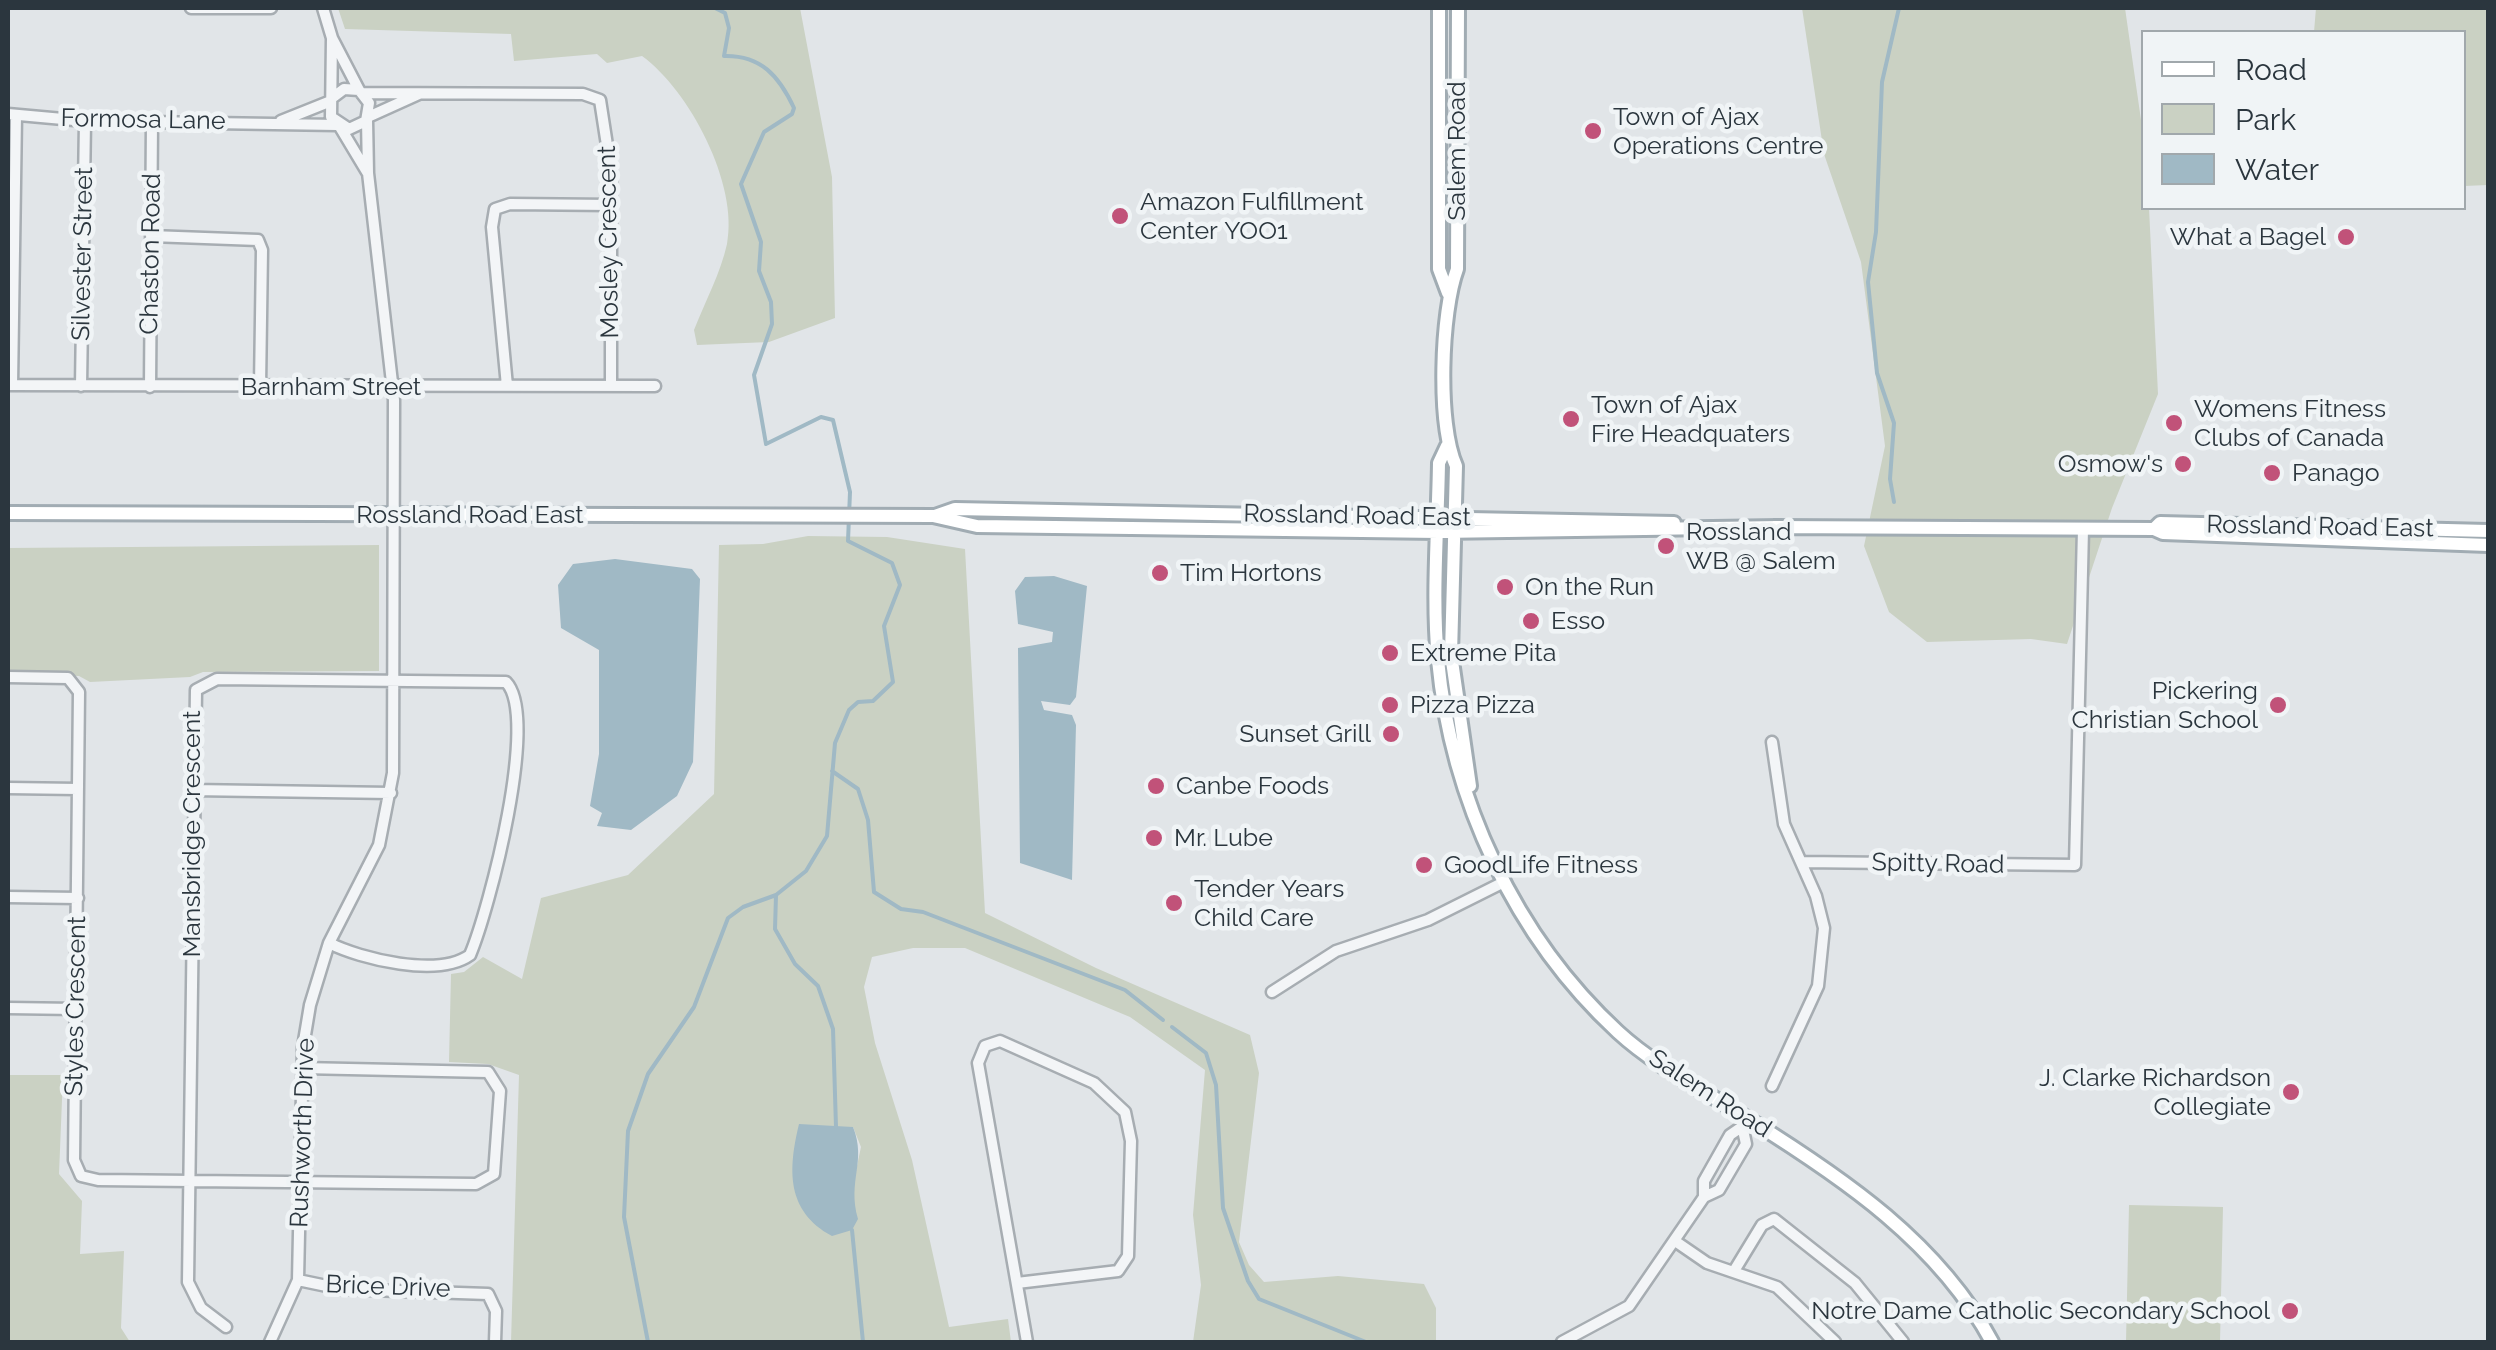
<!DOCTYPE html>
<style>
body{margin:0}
#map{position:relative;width:2496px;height:1350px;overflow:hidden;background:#e1e5e8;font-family:Raleway,sans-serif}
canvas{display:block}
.frame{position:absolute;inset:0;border:10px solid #2b363e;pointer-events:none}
.legend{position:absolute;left:2141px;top:30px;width:325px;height:180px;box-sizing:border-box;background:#f0f4f6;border:2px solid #a1a8ac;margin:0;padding:12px 18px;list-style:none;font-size:30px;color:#2b363e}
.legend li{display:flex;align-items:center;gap:20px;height:50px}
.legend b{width:50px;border:2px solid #a1a8ac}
</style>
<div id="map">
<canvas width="2496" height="1350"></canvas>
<div class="frame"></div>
<ul class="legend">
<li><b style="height:12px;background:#fff"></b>Road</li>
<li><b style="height:28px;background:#cad1c3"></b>Park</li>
<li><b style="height:28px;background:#a0b9c5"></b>Water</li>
</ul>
</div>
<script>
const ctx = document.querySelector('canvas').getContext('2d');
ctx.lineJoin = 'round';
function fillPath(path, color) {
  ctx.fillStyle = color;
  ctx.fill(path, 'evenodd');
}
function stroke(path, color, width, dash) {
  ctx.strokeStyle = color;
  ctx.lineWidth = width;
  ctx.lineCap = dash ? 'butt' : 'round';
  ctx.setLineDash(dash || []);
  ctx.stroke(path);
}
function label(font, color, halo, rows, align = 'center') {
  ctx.font = font + ' Raleway,sans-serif';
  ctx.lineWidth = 9;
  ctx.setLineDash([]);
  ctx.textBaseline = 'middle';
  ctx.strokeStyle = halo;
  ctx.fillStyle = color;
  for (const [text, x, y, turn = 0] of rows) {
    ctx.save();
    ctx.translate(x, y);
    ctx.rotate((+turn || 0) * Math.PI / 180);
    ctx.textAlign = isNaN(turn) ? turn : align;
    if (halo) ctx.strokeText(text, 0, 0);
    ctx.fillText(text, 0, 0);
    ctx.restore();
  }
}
fillPath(new Path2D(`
 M338,8H800L832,177L835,318L769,342L697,345L694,330C705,302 721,272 727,244C739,184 689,90 642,56L607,63L597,54L514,61L511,34L345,29Z
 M1802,8H2125L2143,134L2144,208H2149L2158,394L2112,508L2067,644L2031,639L1927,642L1889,612L1864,546L1885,446L1861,262L1824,154Z
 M2316,8H2488V185L2464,186V32H2314Z
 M808,536L887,537L965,549L985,913L1096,968L1250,1035L1259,1073L1239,1242L1249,1265L1264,1282L1338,1276L1424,1284L1436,1308V1342H1193L1201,1285L1193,1215L1205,1070L1130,1017L965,948H913L872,957L864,987L875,1043L912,1160L949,1327L1008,1319L1011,1342H511L519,1075L488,1064L449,1062L451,974L464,972L483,957L522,979L541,898L628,875L714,794L719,545L763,544ZM836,1127H853L861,1147L851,1194Z
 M379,545V671L203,672L190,677L90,682L79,676L8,673V548Z
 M8,1075H63L59,1174L82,1201L80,1254L124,1251L121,1328L130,1342H8Z
 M2129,1205L2223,1207L2220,1342H2126Z`), '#cad1c3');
fillPath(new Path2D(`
 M615,559L692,569L700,579L693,762L677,796L631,830L597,826L602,813L590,806L599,754V650L561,628L558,585L573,564Z
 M1054,576L1087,586L1076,697L1070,705L1041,701L1044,710L1072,715L1076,725L1072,880L1020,863L1018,648L1052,642L1053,632L1018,624L1015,591L1025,577Z
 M799,1124L853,1127C867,1162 847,1180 858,1219L852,1230L832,1236C786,1211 788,1170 799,1124Z`), '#a0b9c5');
stroke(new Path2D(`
 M1894,502L1890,479L1894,423L1877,373L1868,282L1876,232L1882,82L1899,8
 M832,771L858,789L868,820L874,892L901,909L923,912L1125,990L1163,1020
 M776,895L775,929L795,964L818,986L833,1029L836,1127
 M1172,1027L1206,1053L1216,1085L1223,1208L1248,1281L1259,1299L1366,1342
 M852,1230L863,1342
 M648,1342L624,1217L628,1131L648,1074L694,1007L728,918L743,907L776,895L806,871L827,836L835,743L849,710L858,702L873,701L893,682L884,626L900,585L892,563L848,541L850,492L833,420L821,417L766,444L754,375L772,324L771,302L759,271L761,242L741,184L764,132L792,114L794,108C779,76 761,55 724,56L729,28L725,13L715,8H672`), '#a0b9c5', 4);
const minor = new Path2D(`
 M191,8H271
 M323,8L332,38L359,90
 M363,93L583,94L600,100L611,171V386
 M332,98L344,89L359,90L369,103L366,121L349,129L331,117L332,38
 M8,114L85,121L337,125
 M368,117L419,94
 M281,121L331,101
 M340,127L367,172
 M151,236L258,240L262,250L260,386
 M8,385L655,386
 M12,385L16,115
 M81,386L85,121
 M507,386L492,227L495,209L510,204L611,205
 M150,387L152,122
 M8,677L68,678L79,692L74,1160L81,1176L98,1180L476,1184L494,1174L500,1091L488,1072L302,1068
 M1772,742L1784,824L1816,896L1824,928L1818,986L1772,1086
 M8,788L78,789
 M192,790L391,793
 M1801,862L2075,865L2083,529
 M8,897L78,898
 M1272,992L1336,951L1428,920L1504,882
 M8,1008L76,1009
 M1704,1197V1181L1730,1135L1746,1124
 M1675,1241L1707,1263L1777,1287L1835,1342
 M1734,1271L1762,1225L1774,1219L1855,1283L1903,1342
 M298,1280L341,1289L488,1294L496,1311L495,1342
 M1017,1283L1118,1271L1128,1256L1131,1141L1125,1112L1094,1083L1000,1041L985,1046L978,1063L1027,1342
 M226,1327L201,1308L188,1282L196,690L217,679L506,682C540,717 489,910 470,955C438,978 361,959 329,943
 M270,1342L298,1280L303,1047L310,1005L329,943L379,845L393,773L394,400L368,173L367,120
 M1562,1342L1629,1306L1704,1197L1719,1190L1746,1144L1743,1130`);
const major = new Path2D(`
 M1439,8V269L1448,293
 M1458,8L1457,269C1441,312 1437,424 1456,466L1451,654L1470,786
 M1447,446L1439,463C1438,528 1432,596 1438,660C1451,799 1515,937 1618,1032C1656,1067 1707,1092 1750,1120C1843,1178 1939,1243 1992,1342
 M8,513L933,516L977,526L1439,532L1781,527
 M935,516L955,509L1674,523
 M1774,527L2154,529L2163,533L2488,545
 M2154,529L2160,523L2488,531`);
stroke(minor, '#a7adb2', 15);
stroke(major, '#a1acb3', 18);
stroke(minor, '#f3f5f7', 10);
stroke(major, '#fff', 12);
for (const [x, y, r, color] of [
 [1593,131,10,"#c15279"],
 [1120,216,10,"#c15279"],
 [2346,237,10,"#c15279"],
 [1571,419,10,"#c15279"],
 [2174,423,10,"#c15279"],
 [2183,464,10,"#c15279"],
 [2272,473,10,"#c15279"],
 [1666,546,10,"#c15279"],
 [1160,573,10,"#c15279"],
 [1505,587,10,"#c15279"],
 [1531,621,10,"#c15279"],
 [1390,653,10,"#c15279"],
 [1390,705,10,"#c15279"],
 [2278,705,10,"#c15279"],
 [1391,734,10,"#c15279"],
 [1156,786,10,"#c15279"],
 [1154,838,10,"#c15279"],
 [1424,865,10,"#c15279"],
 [1174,903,10,"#c15279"],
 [2291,1092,10,"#c15279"],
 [2290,1311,10,"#c15279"]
]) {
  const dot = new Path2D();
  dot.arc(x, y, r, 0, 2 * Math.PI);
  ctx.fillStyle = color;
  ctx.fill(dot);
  stroke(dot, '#f0f4f6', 4);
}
label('25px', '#2b363e', '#f0f4f6', [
 ["Town of Ajax",1613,117],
 ["Operations Centre",1613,146],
 ["Amazon Fulfillment",1140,202],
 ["Center YOO1",1140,231],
 ["What a Bagel",2326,237,"right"],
 ["Town of Ajax",1591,405],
 ["Fire Headquaters",1591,434],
 ["Womens Fitness",2194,409],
 ["Clubs of Canada",2194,438],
 ["Osmow's",2163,464,"right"],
 ["Panago",2292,473],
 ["Rossland",1686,532],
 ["WB @ Salem",1686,561],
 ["Tim Hortons",1180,573],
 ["On the Run",1525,587],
 ["Esso",1551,621],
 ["Extreme Pita",1410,653],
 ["Pickering",2258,691,"right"],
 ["Christian School",2258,720,"right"],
 ["Pizza Pizza",1410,705],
 ["Sunset Grill",1371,734,"right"],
 ["Canbe Foods",1176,786],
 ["Mr. Lube",1174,838],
 ["GoodLife Fitness",1444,865],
 ["Tender Years",1194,889],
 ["Child Care",1194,918],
 ["J. Clarke Richardson",2271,1078,"right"],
 ["Collegiate",2271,1107,"right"],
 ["Notre Dame Catholic Secondary School",2270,1311,"right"]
], 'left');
label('25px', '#2b363e', '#f0f4f6', [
 ["Formosa Lane",143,120,1],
 ["Salem Road",1457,151,-90],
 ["Mosley Crescent",609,242,-91],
 ["Silvester Street",83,254,-89],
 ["Chaston Road",151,254,-89],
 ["Barnham Street",331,387],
 ["Rossland Road East",470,515],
 ["Rossland Road East",1357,516,1],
 ["Rossland Road East",2320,527,1],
 ["Mansbridge Crescent",192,834,-90],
 ["Spitty Road",1938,864,1],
 ["Styles Crescent",76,1006,-89],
 ["Salem Road",1710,1094,33],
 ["Rushworth Drive",303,1133,-88],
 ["Brice Drive",388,1287,2]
]);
</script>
